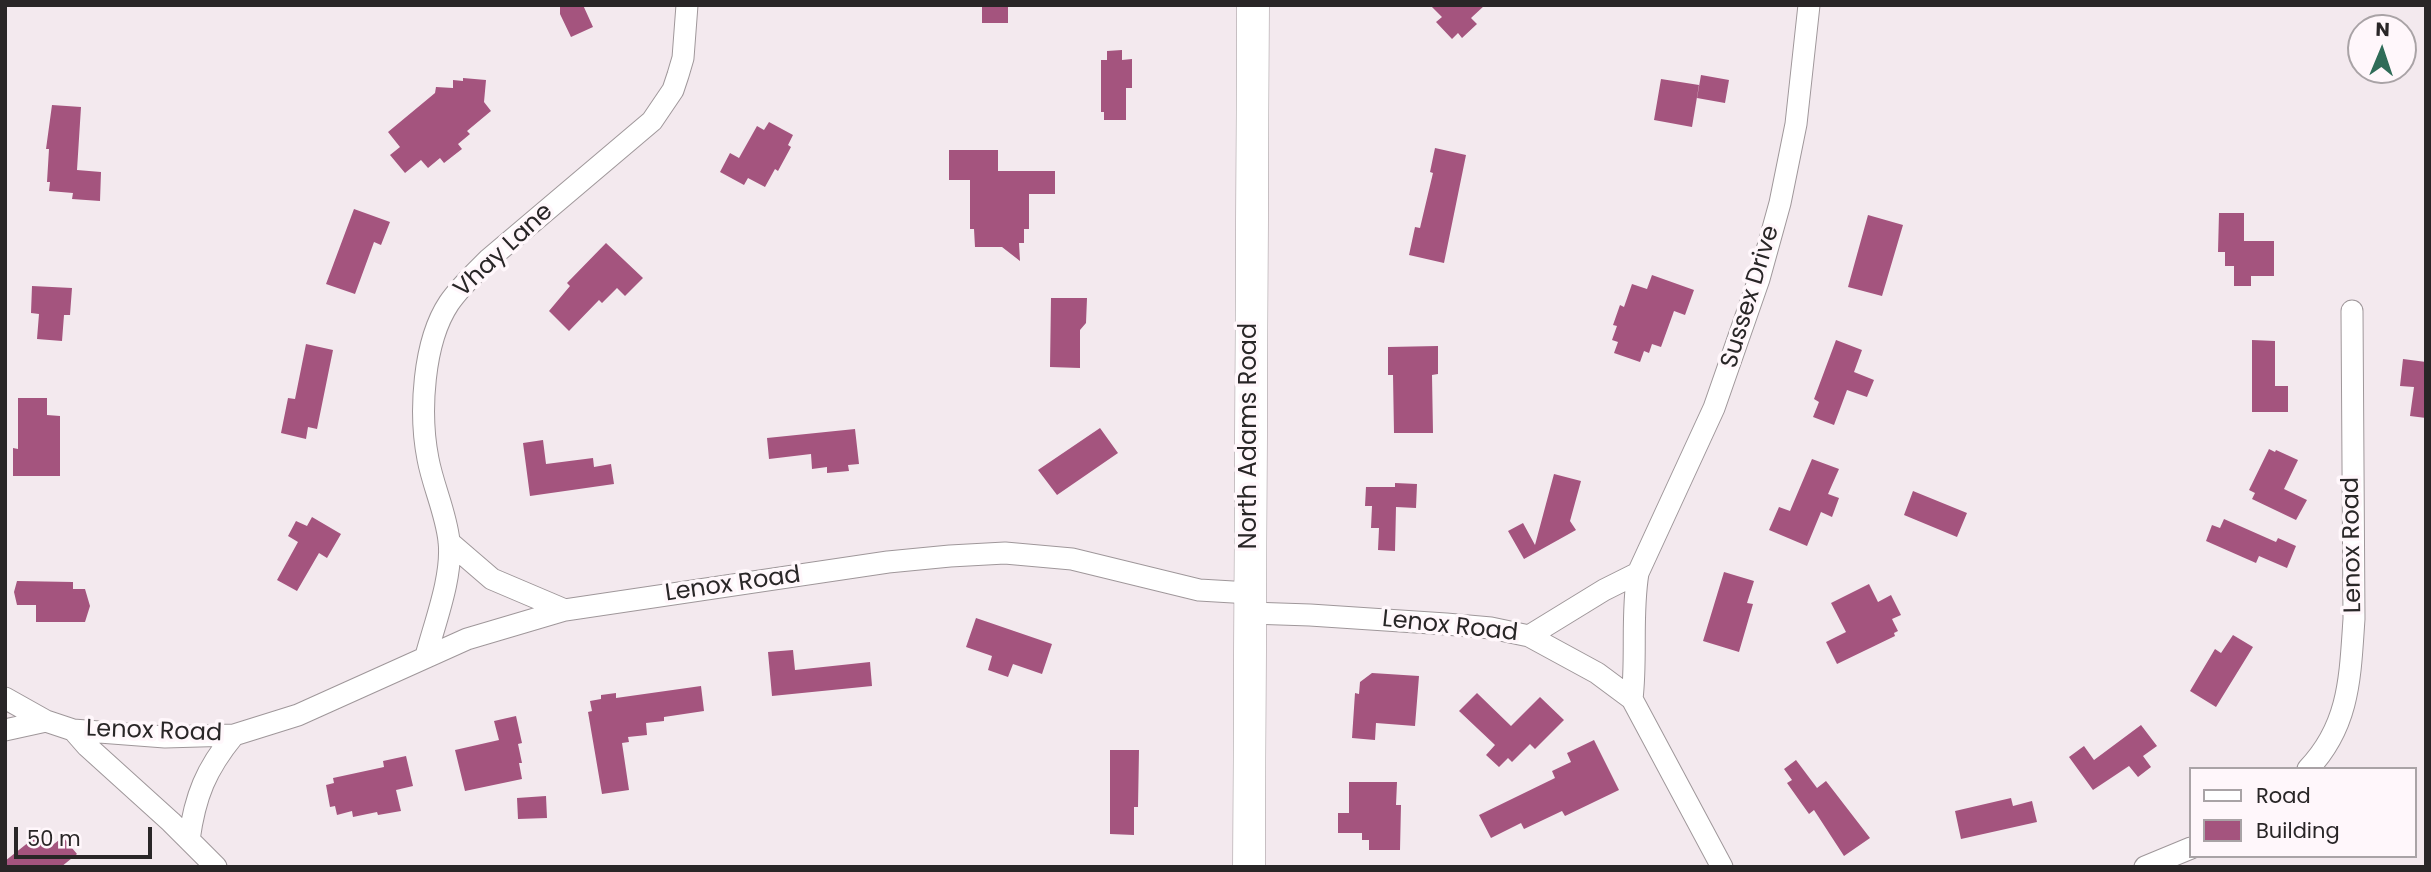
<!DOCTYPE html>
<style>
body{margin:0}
#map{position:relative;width:2431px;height:872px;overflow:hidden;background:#f3e9ee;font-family:Poppins,sans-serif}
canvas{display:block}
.frame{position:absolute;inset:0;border:7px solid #292627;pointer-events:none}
.legend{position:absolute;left:2189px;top:767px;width:228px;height:91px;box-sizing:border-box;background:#fff7fb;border:2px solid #a9a3a6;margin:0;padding:9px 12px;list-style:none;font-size:21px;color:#292627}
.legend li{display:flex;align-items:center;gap:14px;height:35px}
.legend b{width:35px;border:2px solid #a9a3a6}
.north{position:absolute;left:2347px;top:14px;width:70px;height:70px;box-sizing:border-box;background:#fff7fb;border:2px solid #a9a3a6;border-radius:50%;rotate:2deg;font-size:19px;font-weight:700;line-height:28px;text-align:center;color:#292627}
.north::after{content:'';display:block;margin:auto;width:24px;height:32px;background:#2f6c58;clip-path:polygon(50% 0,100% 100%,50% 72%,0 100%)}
.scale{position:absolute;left:14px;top:827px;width:138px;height:32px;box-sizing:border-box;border:4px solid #292627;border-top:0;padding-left:9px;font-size:21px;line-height:24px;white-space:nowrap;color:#292627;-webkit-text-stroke:5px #fff7fb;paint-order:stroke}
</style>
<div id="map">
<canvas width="2431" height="872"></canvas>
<div class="frame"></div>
<ul class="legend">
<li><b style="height:9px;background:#fff"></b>Road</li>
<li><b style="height:19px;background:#a4547e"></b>Building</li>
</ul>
<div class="north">N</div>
<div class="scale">50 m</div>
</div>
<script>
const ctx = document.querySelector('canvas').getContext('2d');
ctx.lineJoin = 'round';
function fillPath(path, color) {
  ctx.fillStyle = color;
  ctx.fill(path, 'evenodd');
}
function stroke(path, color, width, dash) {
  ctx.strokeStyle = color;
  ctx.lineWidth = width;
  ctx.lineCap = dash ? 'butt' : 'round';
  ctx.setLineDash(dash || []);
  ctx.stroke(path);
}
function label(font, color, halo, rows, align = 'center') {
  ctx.font = font + ' Poppins,sans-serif';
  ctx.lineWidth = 7;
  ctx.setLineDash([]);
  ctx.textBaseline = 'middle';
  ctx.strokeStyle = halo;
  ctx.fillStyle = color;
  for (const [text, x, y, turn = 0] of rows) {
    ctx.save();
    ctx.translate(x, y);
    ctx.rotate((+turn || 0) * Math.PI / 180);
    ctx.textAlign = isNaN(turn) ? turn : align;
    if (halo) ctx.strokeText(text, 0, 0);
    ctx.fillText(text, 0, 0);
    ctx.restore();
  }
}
fillPath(new Path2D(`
 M560,5H583L593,27L571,37L560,14Z
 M1430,5H1485L1471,18L1477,24L1462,38L1458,33L1452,39L1436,22L1442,17Z
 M982,6L1008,7V23H982Z
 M1122,50V60L1132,59V88H1126V120H1104V112H1101V60H1107V51Z
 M1701,75L1729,80L1725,103L1697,98Z
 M463,78L486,80L484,102L491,111L467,131L470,134L458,144L462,149L444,163L440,158L428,168L421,160L405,173L390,155L400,147L388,132L435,93L436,87L453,88V80L463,81Z
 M1661,79L1699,85L1692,127L1654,120Z
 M52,105L81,107L77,170L101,172L100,201L72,199L73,193L49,191L50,182H47L49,149H46Z
 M769,122L793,135L788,145L791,147L778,171L775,169L765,187L748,178L744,185L720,172L730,153L739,158L757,126L764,130Z
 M1435,148L1466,155L1444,263L1409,255L1415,227L1420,228L1433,173L1430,172Z
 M949,150H998V171H1055V194H1029V229H1024V243H1019L1020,261L1002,247H975L974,229H970V180H949Z
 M354,209L390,222L381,245L374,242L355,294L326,284Z
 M2219,213H2244V241H2274V276H2251V286H2234V266H2225V252H2218Z
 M1868,215L1903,225L1882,296L1848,287Z
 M606,243L643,278L625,296L617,288L602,303L599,300L569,331L549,311L570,286L567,283Z
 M1652,275L1694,290L1685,315L1674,311L1661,347L1652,344L1649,353L1644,351L1640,362L1614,353L1618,342L1612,340L1617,326L1613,325L1620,305L1624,307L1632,284L1647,289Z
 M32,286L72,288L70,315H64L62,341L37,339L39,314L31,313Z
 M1051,298H1087L1086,323L1080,330V368L1050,367Z
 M1836,340L1862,350L1854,372L1874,380L1867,397L1847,390L1834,425L1813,417L1819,402L1814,399Z
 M2252,340L2275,341V386H2288V412H2252Z
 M306,344L333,350L317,429L308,427L306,439L281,433L288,398L295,399Z
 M1438,346V374L1432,375L1433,433H1394L1393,375H1388V347Z
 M2403,359L2426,362V418L2410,416L2414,387L2400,386Z
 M18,398H47V415L60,416V476H13V448L18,449Z
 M1100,428L1118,453L1057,495L1038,470Z
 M855,429L859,464L848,465L849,471L827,473V467L812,469L811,454L769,459L767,438Z
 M543,440L546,464L593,458L594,467L611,464L614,484L530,496L523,443Z
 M2269,449L2275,452L2276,450L2298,460L2284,489L2307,500L2296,520L2252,499L2255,493L2249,490Z
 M1812,459L1839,469L1828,494L1839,498L1832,517L1821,512L1807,546L1769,530L1779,507L1790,511Z
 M1554,474L1581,481L1570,521L1576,530L1524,559L1508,531L1523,523L1535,545Z
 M1395,483L1417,484L1416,508L1396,507L1395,551L1378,550L1379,528H1371L1372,506H1365L1366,487H1395Z
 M1913,491L1967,513L1957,537L1904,515Z
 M312,517L341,534L327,558L319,553L297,591L277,580L298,542L288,536L296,521L307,526Z
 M2224,519L2276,542L2278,538L2296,546L2287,568L2259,556L2256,563L2206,541L2212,525L2220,528Z
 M1724,572L1754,581L1747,603L1753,604L1739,652L1703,641Z
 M17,581L73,582V589H85L90,606L85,622H36V605H17L14,592Z
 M1869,584L1878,602L1891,595L1901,615L1892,619L1898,631L1894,633L1895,636L1837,664L1826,642L1846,632L1831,603Z
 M976,618L1052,644L1042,674L1013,664L1008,677L988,670L992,656L966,647Z
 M2233,635L2253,647L2216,707L2190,691L2215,649L2221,653Z
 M793,650L795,670L870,662L872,686L772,696L768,652Z
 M1372,673L1419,676L1415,726L1376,723L1375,740L1352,738L1355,693L1359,694L1360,682Z
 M701,686L704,711L664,717V721L646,723L647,735L628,737L629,742L622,743L629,790L602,794L588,712L592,711L590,701L601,699V695L616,693V698Z
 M1477,693L1511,726L1540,697L1564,720L1535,749L1530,744L1512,762L1508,758L1499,767L1486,755L1495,745L1459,711Z
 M516,716L522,743L518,744L522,763H519L522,779L465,791L455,750L499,740L494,721Z
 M2141,725L2157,746L2143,756L2151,767L2138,777L2129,766L2093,790L2069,757L2084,746L2094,760Z
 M1594,740L1619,790L1565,816L1562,811L1524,829L1521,823L1491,838L1479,815L1555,778L1552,771L1571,762L1567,753Z
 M1110,750H1139L1138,807H1134V835L1110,834Z
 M406,756L413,786L396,790L401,811L378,815L377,812L353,817L352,811L337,815L335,806L330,807L326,785L334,783L333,778L384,767L383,761Z
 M1796,760L1817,788L1826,781L1870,838L1844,856L1814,810L1809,814L1787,783L1792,780L1784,769Z
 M1349,782H1397L1396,805H1401L1400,850H1369V840H1362V833H1338V813H1349Z
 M546,796L547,818L518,819L517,798Z
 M2011,798L2013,806L2032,801L2037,822L1961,839L1955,811Z
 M39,834L50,847L63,837L77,854L61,867H5V861Z`), '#a4547e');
const street = new Path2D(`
 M449,542L492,579L565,610
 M1250,613L1310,615L1446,624L1491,628L1529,636L1597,673L1632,699
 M1529,636L1604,590L1638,573
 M426,656C435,622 453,576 449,541C446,513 433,486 428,459C419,413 423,342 449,303C460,287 475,273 489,259L652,121L673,90L678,75L683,58L687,5
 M5,698L46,721L73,730L165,737L234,735L298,715L467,639L565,610L888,562L950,556L1005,553L1072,559L1199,590L1250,593
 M5,730L46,721
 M73,730L87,746L171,822L216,867
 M2308,769C2350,725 2350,676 2354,619L2352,311
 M189,840C195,796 206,769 234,735
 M1722,867L1632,699C1637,657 1631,615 1638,573L1714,408L1759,279L1780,203L1796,124L1809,5
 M2145,867L2191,848`);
const secondary = new Path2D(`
 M1249,867L1253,5`);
stroke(street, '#9f979a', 23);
stroke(secondary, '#9f979a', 33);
stroke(street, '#fff', 21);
stroke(secondary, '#fff', 32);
label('24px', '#292627', '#fff7fb', [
 ["Vhay Lane",504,251,-43],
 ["Sussex Drive",1751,297,-73],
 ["North Adams Road",1250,436,-90],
 ["Lenox Road",2353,545,-91],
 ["Lenox Road",733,585,-8],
 ["Lenox Road",1450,627,6],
 ["Lenox Road",154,732,2]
]);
</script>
